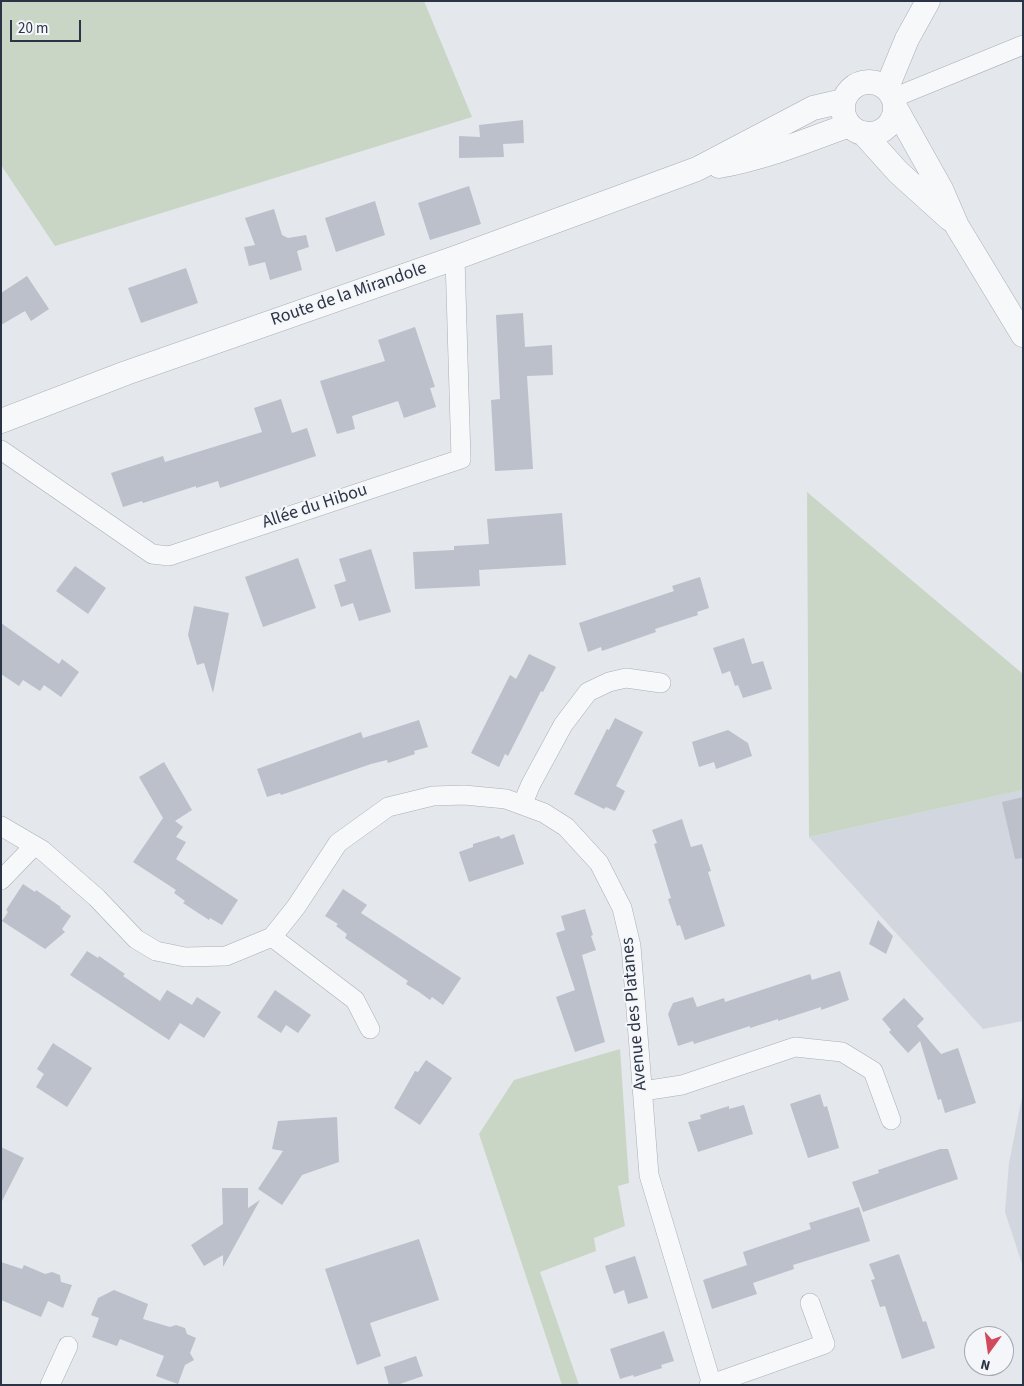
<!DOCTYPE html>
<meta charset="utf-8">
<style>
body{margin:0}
#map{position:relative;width:1024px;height:1386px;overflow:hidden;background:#e4e7ec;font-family:"Source Sans 3",sans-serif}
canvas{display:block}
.frame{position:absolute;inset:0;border:2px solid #2b3445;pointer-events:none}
.north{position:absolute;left:964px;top:1326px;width:50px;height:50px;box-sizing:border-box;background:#f4f6f9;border:1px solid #a4a8b1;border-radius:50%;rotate:194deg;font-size:14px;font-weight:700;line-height:20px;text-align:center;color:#2b3445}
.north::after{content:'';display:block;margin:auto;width:18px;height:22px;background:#d1495b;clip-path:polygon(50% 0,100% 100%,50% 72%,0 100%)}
.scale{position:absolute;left:10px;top:20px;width:71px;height:22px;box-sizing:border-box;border:2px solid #2b3445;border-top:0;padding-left:6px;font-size:15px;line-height:18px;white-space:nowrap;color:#2b3445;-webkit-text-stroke:4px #f4f6f9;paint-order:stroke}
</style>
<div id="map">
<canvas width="1024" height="1386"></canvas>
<div class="frame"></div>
<div class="north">N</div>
<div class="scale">20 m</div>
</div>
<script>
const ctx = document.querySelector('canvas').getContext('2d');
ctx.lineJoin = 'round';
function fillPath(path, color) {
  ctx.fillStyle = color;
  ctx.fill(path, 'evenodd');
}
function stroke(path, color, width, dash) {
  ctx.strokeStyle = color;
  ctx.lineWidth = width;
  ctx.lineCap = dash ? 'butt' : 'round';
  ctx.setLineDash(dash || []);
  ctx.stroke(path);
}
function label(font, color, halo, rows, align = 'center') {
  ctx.font = font + ' "Source Sans 3",sans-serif';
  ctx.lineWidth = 4;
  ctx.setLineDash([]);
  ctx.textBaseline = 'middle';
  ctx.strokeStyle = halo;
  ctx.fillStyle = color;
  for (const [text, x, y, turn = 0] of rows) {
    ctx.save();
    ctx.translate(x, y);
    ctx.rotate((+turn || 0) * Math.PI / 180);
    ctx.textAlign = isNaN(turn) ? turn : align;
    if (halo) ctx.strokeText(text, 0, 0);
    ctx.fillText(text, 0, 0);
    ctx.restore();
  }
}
fillPath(new Path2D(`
 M1023,790V1021L983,1029L809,837Z
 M1023,1092V1267L1005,1212L1009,1163Z`), '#d2d6de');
fillPath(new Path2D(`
 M1,1H424L472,117L55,246L1,165Z
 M807,492L1023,674V790L809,837Z
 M620,1049L629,1183L618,1186L625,1226L594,1238L596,1251L540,1272L579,1385H562L479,1134L514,1080Z`), '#c9d6c5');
fillPath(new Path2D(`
 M523,120L524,143L503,144L504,157L459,158V136L480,137L479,125Z
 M469,186L481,224L430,240L418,203Z
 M375,201L385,235L336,252L325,218Z
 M274,209L282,235L288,238L306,235L309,247L297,251L302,270L270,280L265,262L249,266L244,247L255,245L245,218Z
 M186,268L198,303L141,323L128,288Z
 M27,276L49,309L31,321L25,311L1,325V293Z
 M523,313L525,347L552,345L553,375L527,376L533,469L495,471L491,400L500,399L496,315Z
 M415,327L435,387L430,388L436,407L404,418L398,401L352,416L355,429L337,434L320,381L385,361L378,340Z
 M281,399L292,433L307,428L316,456L220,488L218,481L196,488V486L143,503L142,501L123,507L111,473L163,456L165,462L262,432L254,408Z
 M562,513L566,565L479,570L480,586L415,589L413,552L454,550V546L489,544L487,519Z
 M371,549L391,612L359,621L353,603L341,607L334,585L346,581L339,559Z
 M298,558L316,608L263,627L245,577Z
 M75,566L106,588L88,614L56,591Z
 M700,577L709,608L697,612L698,615L655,629L656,632L602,651L601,647L588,652L579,623L674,591L672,586Z
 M194,606L229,613L213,693L204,663L197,665L188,635Z
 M1,623L59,664L62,659L79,672L61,697L44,685L40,691L23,680L19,686L1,674Z
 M744,638L752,664L763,661L772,689L743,698L738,685L735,686L730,671L722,674L713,648Z
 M529,654L556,667L543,692L541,691L508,756L505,754L499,767L471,753L510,675L516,679Z
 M615,718L643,732L616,786L625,791L615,811L606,807L604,809L574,794L607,729L609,730Z
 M419,720L428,747L414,751L415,754L388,763L387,760L371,764L281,795L280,793L267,797L257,769L361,732L363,738Z
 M728,730L748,743L752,756L716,769L714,762L699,767L692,742Z
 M164,762L192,810L175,821L183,827L176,837L186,842L176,859L238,900L222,925L210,918L209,920L183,903L185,901L174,893L176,890L133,862L163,818L139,777Z
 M1023,797V858L1015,859L1002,802Z
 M682,819L691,847L702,844L711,871L708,872L725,926L685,940L680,925L677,926L668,899L671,898L654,844L657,843L652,830Z
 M514,834L524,864L469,882L459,852L473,847V844L499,836L501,839Z
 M23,884L35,892L36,890L61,907L60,908L71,916L62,929L65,932L45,949L2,921L8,912L6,910Z
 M343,889L367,905L361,913L461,978L443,1005L432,997L430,1000L419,992L406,984L408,981L345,938L347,934L336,926L338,924L325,916Z
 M585,909L593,935L591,936L596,950L582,955L605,1042L575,1052L556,997L575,990L556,933L565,930L561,916Z
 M878,920L893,936L886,954L869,944Z
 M87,951L98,958L99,956L125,974L123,976L160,1001L167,990L192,1005L197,997L221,1012L204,1038L180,1023L169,1040L70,975Z
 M840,971L849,1000L821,1010V1007L778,1021V1019L750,1028V1026L694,1044L693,1041L678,1046L668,1014L673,1003L693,997L697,1007L724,998L725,1002L810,974L812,980Z
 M275,990L311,1015L298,1033L286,1025L281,1033L257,1017Z
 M904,998L924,1019L917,1026L941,1054L958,1048L976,1103L945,1113L941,1099L938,1100L920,1041L908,1053L889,1032L891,1030L882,1019Z
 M53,1043L92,1068L67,1107L36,1087L44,1074L37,1069Z
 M426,1060L452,1078L420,1125L394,1108L415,1071L418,1072Z
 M820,1094L824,1107L827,1106L839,1148L808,1158L790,1104Z
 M744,1105L753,1134L698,1152L688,1122L701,1119L700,1115L729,1106V1109Z
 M337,1117L339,1162L302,1175L282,1205L258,1189L283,1151L272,1149L278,1121Z
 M1,1147L24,1158L1,1203Z
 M940,1149H948L958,1179L863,1212L852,1182L879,1173L878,1170Z
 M222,1188H248V1208L260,1200L223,1267V1255L204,1266L191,1245L223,1224Z
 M859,1207L870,1241L793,1265L794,1269L753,1283L757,1294L712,1309L703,1280L747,1265L743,1252L811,1229L809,1223Z
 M419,1239L439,1300L370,1323L381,1356L357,1365L325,1269Z
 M899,1254L923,1322L926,1321L935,1348L902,1359L885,1306L880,1307L871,1280L875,1279L869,1264Z
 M635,1256L648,1298L628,1304L624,1290L614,1294L605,1266Z
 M1,1262L22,1269L24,1265L45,1274L52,1272L60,1275L61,1282L72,1285L63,1308L48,1301L41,1317L1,1300Z
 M114,1290L148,1304L143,1319L170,1327L176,1325L185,1328L187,1334L196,1338L190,1353L194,1360L185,1365L178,1384L156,1376L164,1356L120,1339L117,1346L92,1337L99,1318L91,1315L98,1298Z
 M664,1331L674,1361L661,1365L662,1368L634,1377L633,1375L620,1379L610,1349Z
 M416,1356L423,1376L397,1385H389L384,1367Z`), '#bbc0ca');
const minor = new Path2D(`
 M893,98L1023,45
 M1,450L152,554L169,556L461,459L455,258
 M522,805L531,784L563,725L588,692L609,682L626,678L661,683
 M1,826L42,850L97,898L136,939L156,951L185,957L226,956L272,937L296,907L338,843L388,807L433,796L464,795L506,799L544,813L566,827L599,863L622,908L631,946L649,1175L712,1385
 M1,880L34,846
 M272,937L355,1000L370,1029
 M643,1091L682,1085L795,1047L842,1052L873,1071L891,1120
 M50,1385L68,1346
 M709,1385L825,1344L810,1303`);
const tertiary = new Path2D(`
 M843 108a26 26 0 1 1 52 0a26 26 0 1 1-52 0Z
 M889,91L888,85L907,39L928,1
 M895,107L941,189L957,226L1023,335
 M863,133L898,172L950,219
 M719,166C764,158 806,141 849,125
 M1,421L126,373L455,258L697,169L813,108L843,101`);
stroke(minor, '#a9aeb7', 20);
stroke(tertiary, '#a9aeb7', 25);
stroke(minor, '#f7f8fa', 19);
stroke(tertiary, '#f7f8fa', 24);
label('18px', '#2b3445', '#f4f6f9', [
 ["Route de la Mirandole",349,295,-19],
 ["Allée du Hibou",315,507,-18],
 ["Avenue des Platanes",635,1014,-95]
]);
</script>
